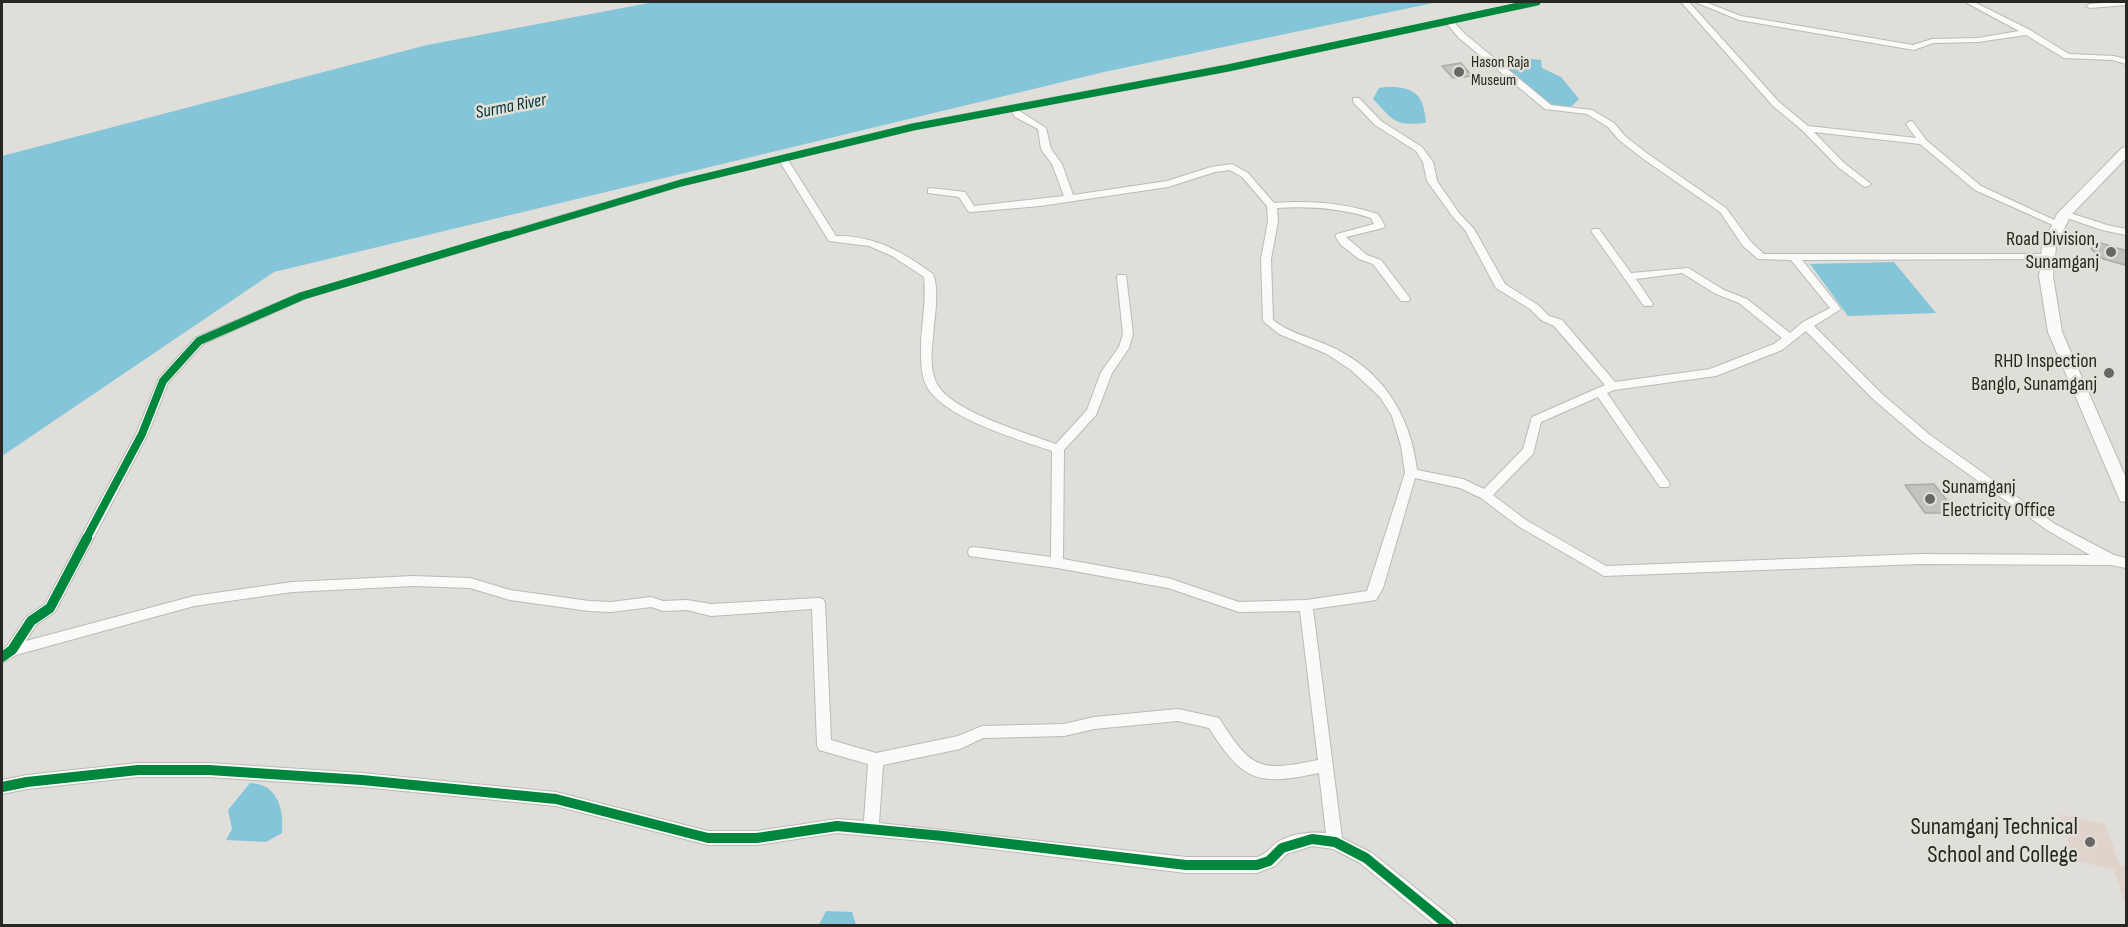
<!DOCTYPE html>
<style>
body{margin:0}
#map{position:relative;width:2128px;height:927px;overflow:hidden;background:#dfded9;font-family:"Sofia Sans Condensed",sans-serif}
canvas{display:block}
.frame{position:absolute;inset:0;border:3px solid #282724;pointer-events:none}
</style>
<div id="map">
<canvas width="2128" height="927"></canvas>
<div class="frame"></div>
</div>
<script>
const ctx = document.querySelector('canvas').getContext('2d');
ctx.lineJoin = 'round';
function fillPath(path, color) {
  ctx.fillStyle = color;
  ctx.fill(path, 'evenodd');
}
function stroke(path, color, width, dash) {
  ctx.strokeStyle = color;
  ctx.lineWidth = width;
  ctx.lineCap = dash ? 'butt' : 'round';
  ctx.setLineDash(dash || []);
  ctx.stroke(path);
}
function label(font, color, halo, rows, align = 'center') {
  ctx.font = font + ' "Sofia Sans Condensed",sans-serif';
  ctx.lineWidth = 5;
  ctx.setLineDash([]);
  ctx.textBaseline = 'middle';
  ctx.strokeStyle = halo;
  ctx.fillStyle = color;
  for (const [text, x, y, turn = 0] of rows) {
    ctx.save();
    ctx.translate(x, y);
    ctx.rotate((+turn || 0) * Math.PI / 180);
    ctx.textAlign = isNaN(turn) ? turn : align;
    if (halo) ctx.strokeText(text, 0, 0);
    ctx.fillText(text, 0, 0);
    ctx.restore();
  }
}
fillPath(new Path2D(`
 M2059,814L2105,824L2120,865L2126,867V906L2114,870L2074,860Z`), '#dfd3cb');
fillPath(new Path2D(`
 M654,2H1438L1104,72L274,272L2,456V156L427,45Z
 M1509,56L1541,60L1542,68L1561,77L1579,99L1570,108L1547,105L1502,65L1512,62Z
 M1386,87C1415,86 1424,95 1426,123C1394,126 1394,121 1373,99L1379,88Z
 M1894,262L1936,313L1848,316L1810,264Z
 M250,783C278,784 284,809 282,833L266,842L226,840L232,829L228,810Z
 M826,911L852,912L856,925H819Z`), '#84c5da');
const building = new Path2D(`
 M1461,63L1472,76L1453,78L1442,66Z
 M2094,241L2127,251L2125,265L2103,259L2091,249Z
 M1934,484L1957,513H1925L1905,485Z`);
fillPath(building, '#c4c2bf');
stroke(building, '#adaca8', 1.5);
const minor = new Path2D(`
 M1528,2H1541L1454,22L1465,34L1551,105L1592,110L1614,123L1625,136L1648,154L1726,208L1751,242L1764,254H2052V258L2048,259L1802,260L1841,309L1814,326L1881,393L1930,435L2055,524L2114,555L2126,558V568L2111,565L1920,564L1604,576L1518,526L1481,498L1460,488L1415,478L1383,588L1376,600L1313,609L1342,838L1372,853L1455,920L1457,926H1436L1360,863L1333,849L1312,846L1287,854L1275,866L1257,873H1186L943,843L837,833L757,845H708L556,806L362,787L209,777H138L27,789L2,794V780L27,775L138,763H209L362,773L556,792L708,831H757L837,819L864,821L868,764L819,750L817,745L812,609L711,616L687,610L663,611L651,607L611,612L589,611L510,600L470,588L413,586L292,592L194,606L16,655L2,663V650L7,646L26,617L45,604L136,434L159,378L195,338L298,294L678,181L913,124L1228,65ZM1447,24L1459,38L1545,109L1587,114L1608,127L1619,140L1642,158L1720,212L1743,246L1758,259L1791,260L1830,308L1803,322L1790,333L1747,299L1724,290L1688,268L1631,273L1599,229H1593L1591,231L1644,306H1652L1653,304L1636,279L1682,273L1716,294L1739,303L1782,338L1774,344L1710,369L1615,382L1562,320L1549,316L1538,305L1505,284L1474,229L1459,213L1437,181L1433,162L1422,147L1381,121L1359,98H1353V102L1375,125L1416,151L1423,162L1427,181L1453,217L1465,230L1496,288L1530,309L1541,320L1554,326L1605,385L1532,417L1523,449L1484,489L1463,479L1417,470C1410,413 1381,368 1327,345C1309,337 1289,333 1273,320L1271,259L1278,221L1277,208C1308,206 1341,208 1371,218L1374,224L1337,234L1335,236L1341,245L1359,259L1373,264L1401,301H1409L1410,299L1409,297L1381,260L1367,255L1346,237L1383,228L1385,226L1378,214C1345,203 1310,200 1274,203L1248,173L1232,164L1211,167L1167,181L1073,195L1062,164L1051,149L1046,128L1018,110L1228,71ZM1011,111L1015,117L1038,129L1041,149L1052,164L1064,196L974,206L965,192L931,188L928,189V193L959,197L968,211L971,212L1040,206L1168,187L1215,172L1230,170L1242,177L1267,206L1268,221L1261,259L1263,321L1279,334L1327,354L1351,370L1380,397L1392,416L1401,446L1405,473L1367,591L1306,600L1239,602L1168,578L1063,559L1064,450L1096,415L1112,373L1129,348L1133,334L1126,275H1118L1117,277L1123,334L1119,347L1101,372L1087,410L1056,444C1027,433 952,412 937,384C930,371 931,352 933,338C934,318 940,292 933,274C903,252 874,235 836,236L788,160L913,130ZM780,162L829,241L869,246L892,256L924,277C927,304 920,329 921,355C921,365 922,378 927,387C946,419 1018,439 1052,451L1051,557L974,547L969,548L968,552L969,556L1057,568L1168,588L1239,612L1300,611L1318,760C1259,772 1252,770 1219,718L1178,709L1094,717L1064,724L982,726L958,736L876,753L831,740L825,603L823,599L818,598L711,604L687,600L663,601L651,597L611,602L589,601L510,590L470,578L413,576L292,582L194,596L26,641L36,625L55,612L148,434L168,383L203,344L306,298L684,185ZM1806,331L1873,399L1922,441L2047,530L2090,555L1920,554L1606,566L1526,520L1493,495L1533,454L1541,422L1598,397L1660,487H1668L1670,484L1668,481L1607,393L1614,390L1716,376L1782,350ZM1178,721L1209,728C1243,782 1258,786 1319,773L1326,833C1311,831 1289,834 1276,843C1269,849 1266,854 1257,857H1186L879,823L883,765L960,749L983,738L1064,736L1094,729Z
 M1681,2H1689L1779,102L1808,126L1916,138L1906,124L1910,121L1913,122L1926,140L1981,186L2063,224L2058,227L2055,226L1975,190L1920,144L1814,132L1844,163L1871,184L1866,187L1863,186L1838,167L1802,130L1773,106Z
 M1695,2H1705L1741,16L1913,45L1932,39L1978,38L2019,31L1965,2H1974L2030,30L2069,54L2114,56L2126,59V64L2113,60L2064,58L2026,35L1978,42L1933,43L1914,50L1739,20Z
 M2116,2H2126V5L2090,8L2086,6L2090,4Z
 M2064,211L2107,225L2126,229V235L2102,230L2061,216V212Z`);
const major = new Path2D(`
 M2126,147V158L2070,216L2056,247L2053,276L2062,332L2126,478V502L2120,501L2118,496L2048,332L2039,276L2042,247L2057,214L2122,148Z`);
stroke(minor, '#bbbab7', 2);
stroke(major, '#bbbab7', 2);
fillPath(minor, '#fafaf9');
fillPath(major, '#fafaf9');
stroke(new Path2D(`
 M501,237L681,183L913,127L1228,68L1537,2`), '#00873e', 7);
stroke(new Path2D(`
 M86,539L142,434L163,381L199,341L302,296L506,235`), '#00873e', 8);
stroke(new Path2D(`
 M2,657L12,650L31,621L50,608L87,538
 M2,787L27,782L138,770H209L362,780L556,799L708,838H757L837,826L943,836L1186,865H1257L1269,861L1282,848L1312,839L1335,842L1366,858L1449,926`), '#00873e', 10);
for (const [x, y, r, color] of [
 [1459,72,6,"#686763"],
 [2111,252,6,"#686763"],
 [2109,373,6,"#686763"],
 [1930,499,6,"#686763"],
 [2090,842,6,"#686763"]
]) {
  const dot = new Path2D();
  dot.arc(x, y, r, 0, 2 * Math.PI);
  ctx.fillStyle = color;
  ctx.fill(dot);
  stroke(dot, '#e1e0d7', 2);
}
label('16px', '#282724', '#e1e0d7', [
 ["Hason Raja",1471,63],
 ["Museum",1471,81]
], 'left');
label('italic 18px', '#012f3c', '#e1e0d7', [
 ["Surma River",511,107,-11]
]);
label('20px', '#282724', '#e1e0d7', [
 ["Road Division,",2099,240],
 ["Sunamganj",2099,263],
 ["RHD Inspection",2097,362],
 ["Banglo, Sunamganj",2097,385],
 ["Sunamganj",1942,488,"left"],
 ["Electricity Office",1942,511,"left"]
], 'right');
label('24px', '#282724', '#e1e0d7', [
 ["Sunamganj Technical",2078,828],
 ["School and College",2078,856]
], 'right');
</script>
